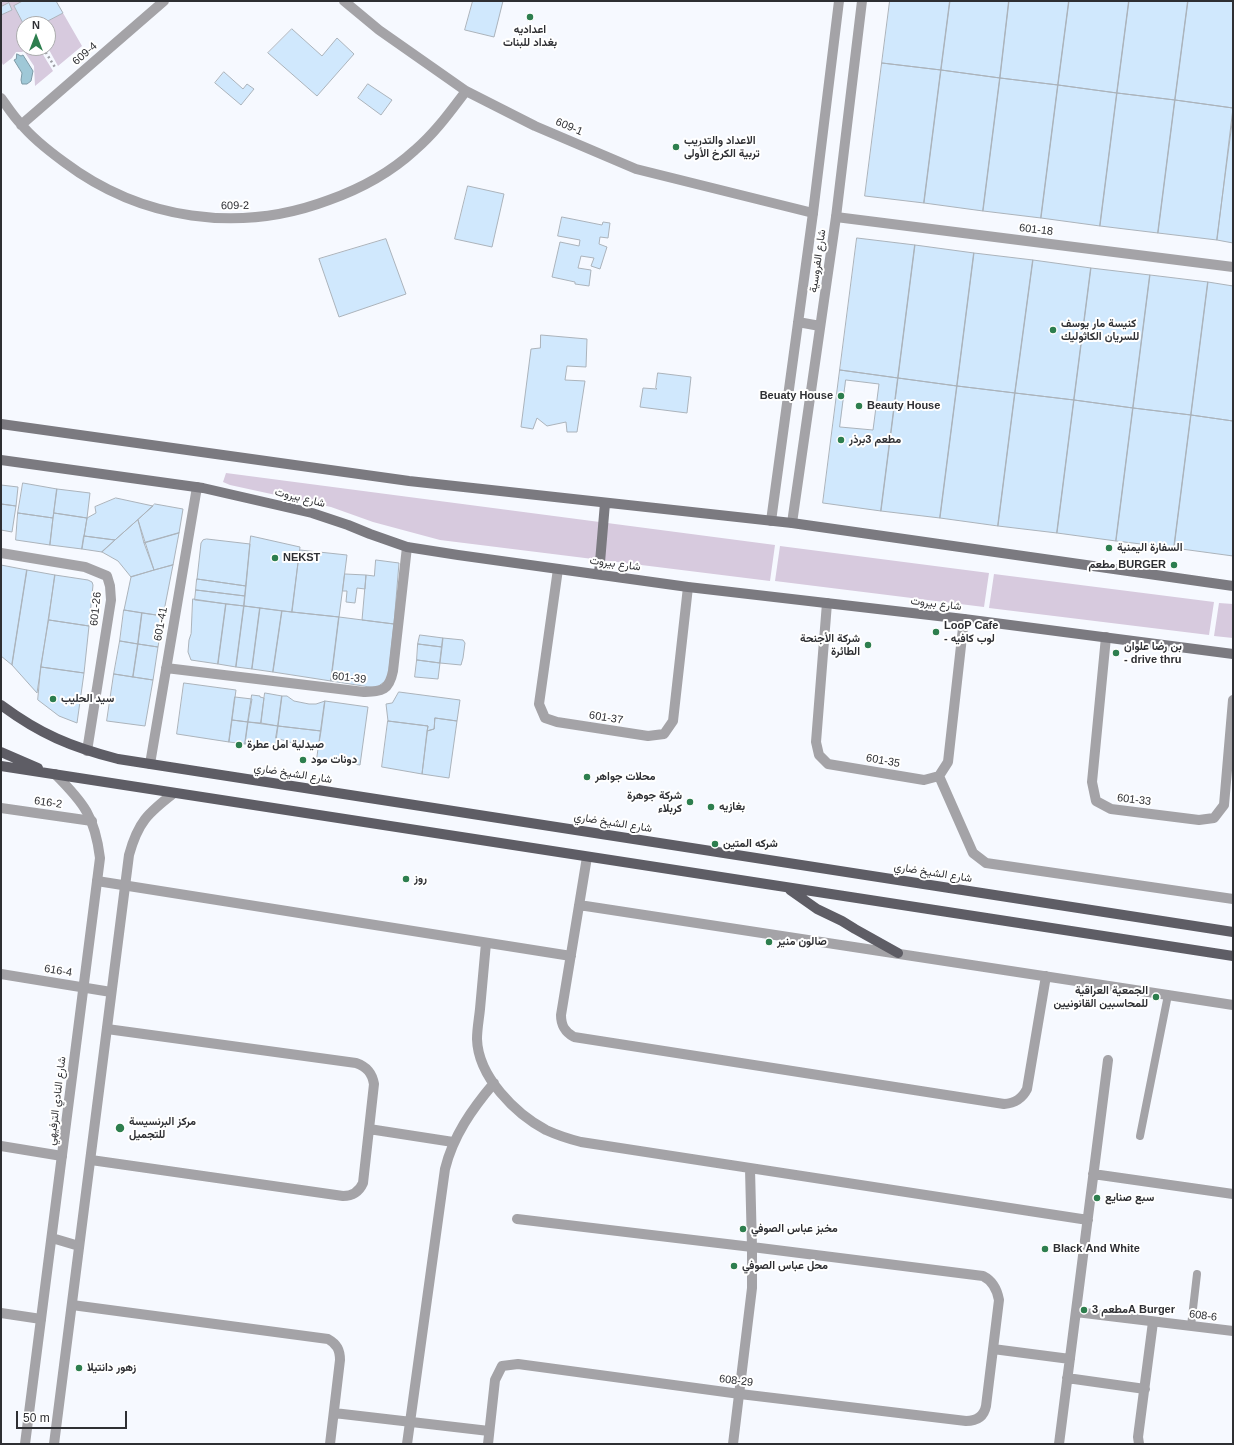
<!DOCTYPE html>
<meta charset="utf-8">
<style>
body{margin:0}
#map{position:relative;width:1234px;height:1445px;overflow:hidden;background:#f6f9ff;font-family:Arial,sans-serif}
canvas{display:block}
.frame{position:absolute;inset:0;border:2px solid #2e2f33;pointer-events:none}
.north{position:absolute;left:16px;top:16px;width:40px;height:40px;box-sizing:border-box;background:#fff;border:1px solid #abacad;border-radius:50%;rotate:0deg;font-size:11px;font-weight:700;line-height:16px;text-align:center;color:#2e2f33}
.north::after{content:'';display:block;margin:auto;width:14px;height:18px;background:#2d7e4e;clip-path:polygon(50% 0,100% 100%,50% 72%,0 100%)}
.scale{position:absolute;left:16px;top:1411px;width:111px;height:18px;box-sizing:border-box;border:2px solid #2e2f33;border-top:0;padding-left:5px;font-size:12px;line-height:14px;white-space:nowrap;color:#2e2f33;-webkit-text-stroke:3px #fff;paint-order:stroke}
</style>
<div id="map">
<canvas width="1234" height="1445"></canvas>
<div class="frame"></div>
<div class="north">N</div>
<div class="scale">50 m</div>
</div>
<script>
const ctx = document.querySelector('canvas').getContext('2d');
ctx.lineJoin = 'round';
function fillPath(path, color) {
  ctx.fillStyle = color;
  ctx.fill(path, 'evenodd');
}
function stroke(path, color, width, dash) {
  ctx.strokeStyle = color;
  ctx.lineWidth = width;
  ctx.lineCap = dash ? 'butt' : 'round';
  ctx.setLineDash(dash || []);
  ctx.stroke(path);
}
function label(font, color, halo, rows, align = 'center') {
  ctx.font = font + ' Arial,Vazirmatn,sans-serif';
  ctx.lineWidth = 4;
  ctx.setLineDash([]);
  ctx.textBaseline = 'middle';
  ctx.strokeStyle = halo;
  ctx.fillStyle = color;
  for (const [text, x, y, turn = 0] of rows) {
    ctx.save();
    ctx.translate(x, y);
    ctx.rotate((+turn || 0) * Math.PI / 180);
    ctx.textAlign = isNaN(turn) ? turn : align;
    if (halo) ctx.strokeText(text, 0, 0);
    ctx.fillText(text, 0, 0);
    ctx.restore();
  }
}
fillPath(new Path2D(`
 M1,1H23L14,6L24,25V48H39L53,71L35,86L34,66L24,51L22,52H16L12,58L3,65L1,61V15L12,10L9,3L2,6Z
 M63,13L82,46L58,66L48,48V24H42Z
 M226,473L775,545L770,581L440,540L373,522L331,507L230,485L223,482Z
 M780,546L989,573L984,607L775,581Z
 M994,574L1214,602L1209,635L989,608Z
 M1219,603L1233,604V638L1214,636Z`), '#d7cade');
const water = new Path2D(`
 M17,54L21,56L23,55L33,71L31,81L27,84H22L21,80L22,73L14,60L16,59Z`);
fillPath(water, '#9fc8d7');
stroke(water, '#7d9aa6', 1);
const building = new Path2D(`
 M23,1H56L63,13L42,24H24V25L14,6Z
 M473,1H503L494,37L465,30Z
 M890,1H950L941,70L882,63Z
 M950,1H1009L1000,78L941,70Z
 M1009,1H1069L1058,85L1000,78Z
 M1069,1H1129L1117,93L1058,85Z
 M1129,1H1188L1175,100L1117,93Z
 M1188,1H1233V108L1175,100Z
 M9,3L12,10L1,15V7Z
 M292,29L322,56L337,38L354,54L317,96L268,53Z
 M882,63L941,70L924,203L865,196Z
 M941,70L1000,78L983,211L924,203Z
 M224,72L243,89L247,84L254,89L241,105L215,83Z
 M1000,78L1058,85L1041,218L983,211Z
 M368,84L392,100L381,115L358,98Z
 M1058,85L1117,93L1100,226L1041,218Z
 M1117,93L1175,100L1158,233L1100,226Z
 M1175,100L1233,108L1217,240L1158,233Z
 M1233,116V243L1217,240Z
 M468,186L504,194L492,247L455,239Z
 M562,217L602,225L603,222L610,223L608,238L600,237L599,244L607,247L600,269L591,266L594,258L581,256L578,268L591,270L589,286L575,284V282L552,277L560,242L579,246L580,240L558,236Z
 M857,238L915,245L898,378L840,370Z
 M386,239L406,294L339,317L319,259Z
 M915,245L974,253L957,386L898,378Z
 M974,253L1033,260L1015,393L957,386Z
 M1033,260L1091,268L1074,400L1015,393Z
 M1091,268L1150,275L1133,408L1074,400Z
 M1150,275L1208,282L1191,415L1133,408Z
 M1208,282L1233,286V421L1191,415Z
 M541,335L587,339L586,367L567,366L565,380L585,381L577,432H567L566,422L547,426L537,418L533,429L521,427L531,349L540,348Z
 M840,370L898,378L881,511L823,503Z
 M658,373L691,377L687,413L640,407L643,388L657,389L656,388Z
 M898,378L957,386L940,518L881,511Z
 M846,380L879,384L873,430L840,427Z
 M957,386L1015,393L998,526L940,518Z
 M1015,393L1074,400L1057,533L998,526Z
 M1074,400L1133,408L1116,541L1057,533Z
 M1133,408L1191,415L1174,548L1116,541Z
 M1191,415L1233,421V556L1174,548Z
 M23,483L57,489L53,518L18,513Z
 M1,485L18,487L16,506L1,504Z
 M57,489L90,493L87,518L54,513Z
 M116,498L153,506L115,540L84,536L87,518L96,513L95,507Z
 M1,504L16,506L12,532L1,530Z
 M155,504L183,509L179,533L144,543L138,520Z
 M18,513L53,518L50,545L16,540Z
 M54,513L87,518L82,549L50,545Z
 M138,520L154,570L131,577L118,561L102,552Z
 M179,533L173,565L154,570L144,543Z
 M84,536L115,540L102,552L82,549Z
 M251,536L300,547L292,612L244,606Z
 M207,539L250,544L246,586L197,579L201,543L203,540Z
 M300,550L347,555L339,617L292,612Z
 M376,560L399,563L394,624L362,620L366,575L374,576Z
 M1,565L27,570L12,665L1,656Z
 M173,565L163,616L124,610L131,577Z
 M27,570L55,575L37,693L12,665Z
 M345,574L366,575L365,589L357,588L355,603L346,602L347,591H343Z
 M55,575L88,580L92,582L93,585L89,626L49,620Z
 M197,579L246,586L245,596L196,590Z
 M196,590L245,596L244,606L195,600Z
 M193,599L226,604L218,664L191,660L188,652L189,640L191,634Z
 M226,604L244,606L236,667L218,664Z
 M244,606L260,608L252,669L236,667Z
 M260,608L282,611L273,672L252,669Z
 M124,610L142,613L138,644L120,641Z
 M282,611L339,617L331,681L273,672Z
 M142,613L163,616L158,647L138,644Z
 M339,617L394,624L388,679L376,688L331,681Z
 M49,620L89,626L84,673L41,667Z
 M420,635L443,638L442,647L418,644Z
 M443,638L463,640L465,643L463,658L461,665L440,663Z
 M120,641L138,644L133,677L114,674Z
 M138,644L158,647L153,680L133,677Z
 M418,644L442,647L440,663L417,660Z
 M417,660L440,663L438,679L415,677Z
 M41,667L84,673L77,723L59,716L38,700Z
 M114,674L153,680L145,726L107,721Z
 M184,683L236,690L229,742L177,734Z
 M399,692L460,700L457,721L435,718L434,729L427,731L428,726L388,721L386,704L392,703Z
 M265,693L282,696L278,726L261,723Z
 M252,695L260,696V697L264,698L261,723L248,722Z
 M282,696H287L294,701L309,704H316L325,701L321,731L278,726Z
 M235,697L252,699L248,722L232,720Z
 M325,701L368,707L360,765L317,759Z
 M435,718L457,721L449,778L422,774L427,731L434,729Z
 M232,720L248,722L245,744L229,742Z
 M388,721L428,726L422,774L382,767Z
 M248,722L278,726L275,748L245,744Z
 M278,726L321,731L319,743L311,745L296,744L276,738Z`);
fillPath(building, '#d0e8fd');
stroke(building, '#abb3bb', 1);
stroke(new Path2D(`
 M43,48L56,69`), '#9b9da3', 2.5, [2, 3]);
stroke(new Path2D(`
 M1140,1136L1168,995
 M1191,1326L1197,1274`), '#a4a3a7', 8);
stroke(new Path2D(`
 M1,553L85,567L107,576L110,586L111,600L87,751
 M166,668L364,692C382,691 389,691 393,671L407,547
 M150,764L197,487`), '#a4a3a7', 10);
stroke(new Path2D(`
 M344,1L379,30L466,91L535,126L636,169L813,213
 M1,98C7,106 13,116 21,124C33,139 49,151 64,162C141,220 239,234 329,200C360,189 391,172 415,150C435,133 450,112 466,91
 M21,125L164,1
 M836,217L1233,267
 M558,569L539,704L545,718L557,722L648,736L664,734L673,721L688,587
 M827,603L816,742L819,755L828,764L924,780L939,776L948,762L964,619
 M1106,637L1092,782L1096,801L1111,809L1199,820L1214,818L1224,805L1233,700
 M939,776L973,853L986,863L1233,899
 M1,808L92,821
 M587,857L561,1015C561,1026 565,1032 574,1037L1004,1104C1015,1103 1022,1099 1027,1089L1046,976
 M97,881L571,956
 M579,905L1233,1005
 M486,943C484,965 482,987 480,1009C479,1019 477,1029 477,1039C478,1077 516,1114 546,1130C557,1135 569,1139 581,1142L1088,1220
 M1,974L111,992
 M369,1129L453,1142
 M1,1146L62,1156
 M91,1160L343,1196C352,1196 359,1192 363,1183L374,1084C372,1073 367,1067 356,1063L107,1029
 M1093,1174L1233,1194
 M72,1305L328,1339C337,1344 340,1350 340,1360L330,1444
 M1076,1312L1233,1331
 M1,1313L41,1319
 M993,1349L1070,1359
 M1067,1378L1145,1389
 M334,1413L489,1431
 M407,1444L445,1169C453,1136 472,1109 494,1083
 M488,1444L495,1380L502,1366L518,1364L740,1394L966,1421C977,1421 984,1416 986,1406L999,1300C997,1289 993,1281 983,1276L752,1247L517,1219
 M733,1444L752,1288V1247L750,1169
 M1059,1444L1108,1060
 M1139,1444L1138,1437L1153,1322`), '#a4a3a7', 10);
stroke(new Path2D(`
 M798,322L820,326
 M771,521L813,213L839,1
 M792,523L836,217L862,1
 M52,1238L79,1246
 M25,1444L100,858C95,817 84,803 55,774
 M54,1444L129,855C138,822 148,813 174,793`), '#a4a3a7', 10);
stroke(new Path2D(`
 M1,424L409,481L792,523L1233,586
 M1,460L203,488L312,513L348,525L370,534L407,547L458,555L688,587L964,619L1233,654
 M599,574L605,503`), '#7b7a80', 10);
stroke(new Path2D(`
 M1,705C40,734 71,747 118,759L1233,932
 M1,752L38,768
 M1,766L1233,956
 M790,890L817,909L842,921L855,929L898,953`), '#5e5d65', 10);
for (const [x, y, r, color] of [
 [530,17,4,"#2d7e4e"],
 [676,147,4,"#2d7e4e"],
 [1053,330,4,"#2d7e4e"],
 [841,396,4,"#2d7e4e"],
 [859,406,4,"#2d7e4e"],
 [841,440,4,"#2d7e4e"],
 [1109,548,4,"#2d7e4e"],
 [275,558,4,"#2d7e4e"],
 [1174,565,4,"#2d7e4e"],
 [936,632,4,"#2d7e4e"],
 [868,645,4,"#2d7e4e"],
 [1116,653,4,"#2d7e4e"],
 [53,699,4,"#2d7e4e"],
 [239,745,4,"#2d7e4e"],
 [303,760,4,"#2d7e4e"],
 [587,777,4,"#2d7e4e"],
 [690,802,4,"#2d7e4e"],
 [711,807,4,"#2d7e4e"],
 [715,844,4,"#2d7e4e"],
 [406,879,4,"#2d7e4e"],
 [769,942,4,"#2d7e4e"],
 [1156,997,4,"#2d7e4e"],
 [120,1128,5,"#2d7e4e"],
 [1097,1198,4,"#2d7e4e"],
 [743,1229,4,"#2d7e4e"],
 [1045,1249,4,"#2d7e4e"],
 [734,1266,4,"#2d7e4e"],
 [1084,1310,4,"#2d7e4e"],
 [79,1368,4,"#2d7e4e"]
]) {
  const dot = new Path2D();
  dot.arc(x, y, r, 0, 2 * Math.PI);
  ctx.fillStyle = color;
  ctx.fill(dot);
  stroke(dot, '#fff', 1.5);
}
label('bold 11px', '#2e2f33', '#fff', [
 ["اعداديه",530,30,"center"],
 ["بغداد للبنات",530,43,"center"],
 ["الاعداد والتدريب",684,141],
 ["تربية الكرخ الأولى",684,154],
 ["كنيسة مار يوسف",1061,324],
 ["للسريان الكاثوليك",1061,337],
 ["Beuaty House",833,396,"right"],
 ["Beauty House",867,406],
 ["مطعم 3برذر",849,440],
 ["السفارة اليمنية",1117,548],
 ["NEKST",283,558],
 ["مطعم BURGER",1166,565,"right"],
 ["LooP Cafe",944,626],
 ["- لوب كافيه",944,639],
 ["شركة الأجنحة",860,639,"right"],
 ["الطائرة",860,652,"right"],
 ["بن رضا علوان",1124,647],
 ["- drive thru",1124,660],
 ["سيد الحليب",61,699],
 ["صيدلية امل عطرة",247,745],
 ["دونات مود",311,760],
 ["محلات جواهر",595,777],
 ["شركة جوهرة",682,796,"right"],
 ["كربلاء",682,809,"right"],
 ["بغازيه",719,807],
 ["شركه المتين",723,844],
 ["روز",414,879],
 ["صالون منير",777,942],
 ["الجمعية العراقية",1148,991,"right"],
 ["للمحاسبين القانونيين",1148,1004,"right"],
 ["مركز البرنسيسة",129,1122],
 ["للتجميل",129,1135],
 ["سبع صنايع",1105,1198],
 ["مخبز عباس الصوفي",751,1229],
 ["Black And White",1053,1249],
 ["محل عباس الصوفي",742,1266],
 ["مطعم 3A Burger",1092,1310],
 ["زهور دانتيلا",87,1368]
], 'left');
label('11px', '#2e2f33', '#fff', [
 ["609-4",85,54,-41],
 ["609-1",569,127,23],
 ["609-2",235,206,-1],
 ["601-18",1036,230,7],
 ["شارع الفروسية",818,261,-82],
 ["شارع بيروت",300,498,14],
 ["شارع بيروت",615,564,8],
 ["شارع بيروت",936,604,7],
 ["601-26",96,609,-84],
 ["601-41",161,624,-80],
 ["601-39",349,678,6],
 ["601-37",606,718,9],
 ["601-35",883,761,10],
 ["شارع الشيخ ضاري",293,774,9],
 ["601-33",1134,800,7],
 ["616-2",48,803,8],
 ["شارع الشيخ ضاري",613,823,9],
 ["شارع الشيخ ضاري",933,873,9],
 ["616-4",58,971,9],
 ["شارع النادي الترفيهي",57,1101,-83],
 ["608-6",1203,1316,7],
 ["608-29",736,1381,7]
]);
</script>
